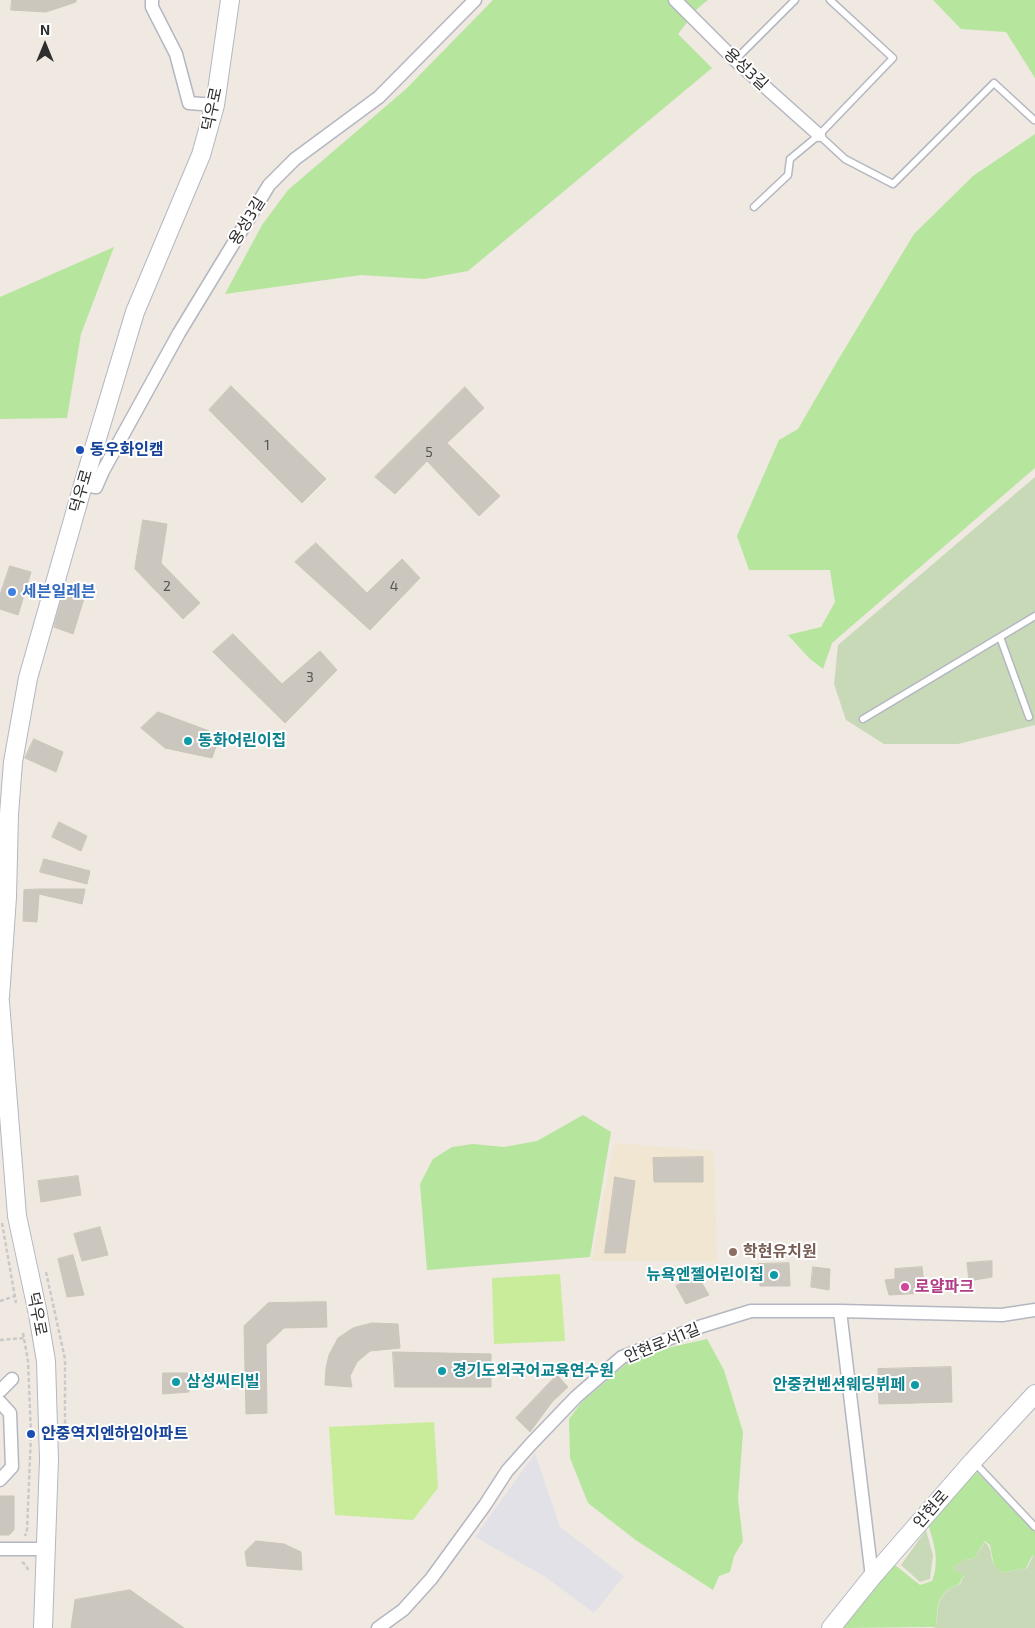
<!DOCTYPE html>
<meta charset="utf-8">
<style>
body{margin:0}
#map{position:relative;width:1035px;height:1628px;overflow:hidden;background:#efe9e1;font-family:"Exo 2",sans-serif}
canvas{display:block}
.north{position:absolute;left:20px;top:20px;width:50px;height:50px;-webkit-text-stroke:4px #fff;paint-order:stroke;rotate:0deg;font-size:14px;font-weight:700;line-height:20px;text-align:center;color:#2e2e2e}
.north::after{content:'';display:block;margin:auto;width:18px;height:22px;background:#2e2e2e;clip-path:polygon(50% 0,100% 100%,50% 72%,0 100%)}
</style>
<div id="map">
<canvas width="1035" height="1628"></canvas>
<div class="north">N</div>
</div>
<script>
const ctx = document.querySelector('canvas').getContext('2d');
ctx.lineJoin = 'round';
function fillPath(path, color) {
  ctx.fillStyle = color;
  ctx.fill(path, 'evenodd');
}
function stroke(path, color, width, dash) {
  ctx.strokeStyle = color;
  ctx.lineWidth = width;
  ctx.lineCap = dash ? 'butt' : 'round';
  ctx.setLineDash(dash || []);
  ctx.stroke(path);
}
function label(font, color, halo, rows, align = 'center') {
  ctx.font = font + ' "Exo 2","Noto Sans KR",sans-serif';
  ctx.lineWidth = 4;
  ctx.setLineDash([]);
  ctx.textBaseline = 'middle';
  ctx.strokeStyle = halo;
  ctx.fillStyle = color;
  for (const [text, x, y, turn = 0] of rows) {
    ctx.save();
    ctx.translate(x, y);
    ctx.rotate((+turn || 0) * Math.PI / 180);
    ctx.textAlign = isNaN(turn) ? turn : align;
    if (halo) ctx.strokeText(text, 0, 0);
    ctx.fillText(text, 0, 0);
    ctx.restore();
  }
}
fillPath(new Path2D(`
 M535,1453L560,1527L624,1576L594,1613L544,1576L475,1537Z`), '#e3e1e8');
fillPath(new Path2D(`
 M614,1143L714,1151L717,1261H592Z`), '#f0e6d1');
fillPath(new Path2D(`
 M493,0H708L698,8L678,34L712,68L468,271L424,279L361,275L225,294L262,225L288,190L406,89Z
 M933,0H1035V78L1006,32L961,29Z
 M1035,134V468L832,643L823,669L809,658L788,635L821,627L835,602L830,570H749L737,536L779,440L798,429L838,360L914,234L973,176Z
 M114,247L81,334L67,418L0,419V297Z
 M583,1115L611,1132L590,1257L427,1270L420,1184L433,1159L452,1147L473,1144L504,1147L537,1141Z
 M707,1339L724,1370L743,1432L738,1499L743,1541L734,1556L730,1572L719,1576L713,1590L637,1541L588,1503L570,1458L569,1419L581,1403L636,1355Z
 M977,1472L1035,1532V1556H1032L1026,1568L1002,1573L994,1566L990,1545L985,1541L974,1559L964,1560L953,1568L964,1575L959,1584C936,1593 938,1604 936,1627L843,1628L852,1613L895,1565L920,1585L932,1581C940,1561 934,1544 928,1524L964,1481Z`), '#b6e59e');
fillPath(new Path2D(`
 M1035,477V725L958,744H884L846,720L834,684L838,645Z
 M926,1530L933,1555L930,1579L920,1582L901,1565Z
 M985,1542C996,1553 986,1561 1002,1573L1027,1568L1033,1556H1035V1628H932L936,1627C939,1604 936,1593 960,1584L964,1576L953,1568L964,1560L974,1559Z`), '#c8d9b8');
fillPath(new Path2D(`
 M560,1274L565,1341L494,1344L492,1278Z
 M434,1422L438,1488L413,1520L335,1515L329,1427Z`), '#c9ec9a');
const building = new Path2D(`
 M12,0H76V2L46,12L11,10Z
 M231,386L326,479L302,503L209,410Z
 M465,387L484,408L447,443L500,496L479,516L427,461L395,494L375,477Z
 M143,520L167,524L161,563L200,603L183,619L135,569Z
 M316,543L367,593L402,559L420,578L370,630L295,562Z
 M10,566L31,572L18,615L0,609V595Z
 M65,586L86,592L73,634L54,627Z
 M233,634L282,684L320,651L337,670L285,723L213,652Z
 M158,712L220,735L212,758L165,748L141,728Z
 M34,739L63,752L56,772L25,758Z
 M59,822L87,836L81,851L52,837Z
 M44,859L90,871L87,884L40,872Z
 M39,889H85L82,904L39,894L37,922L23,921L24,890Z
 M703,1157V1182H654L653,1158Z
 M78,1176L81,1195L41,1202L38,1181Z
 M615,1177L635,1181L625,1253H605Z
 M100,1227L108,1255L82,1261L74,1234Z
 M73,1255L84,1295L67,1297L58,1259Z
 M992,1261V1277L969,1281L967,1263Z
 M789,1263L790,1286H760L758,1264Z
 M813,1267L830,1269L829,1290L811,1287Z
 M922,1267L925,1293L889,1295L885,1280L895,1279V1269Z
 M697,1275L709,1295L686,1304L676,1286Z
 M326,1302L327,1327L284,1328L266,1345L267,1413L246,1414L244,1326L268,1303Z
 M372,1323L398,1324L400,1348L370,1351L357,1362L350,1376L352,1387L325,1385L326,1368L329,1355L338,1338L353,1328Z
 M393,1352L491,1354V1387H395Z
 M951,1367L952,1402L879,1404L878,1369Z
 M163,1373H188L189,1392L163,1394Z
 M557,1375L568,1387L552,1402L530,1432L516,1418Z
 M0,1496H14V1530L9,1535H0Z
 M256,1541L284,1544L301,1552L302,1570L247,1566L245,1552Z
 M130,1590L184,1628H71L75,1600Z`);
fillPath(building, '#cbc7bf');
stroke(building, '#cbc5ba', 1);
const lane = new Path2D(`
 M735,60L795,0
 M819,135L845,159L893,184L994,83L1034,120
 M754,207L788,175L790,159L819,135L893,58L830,0
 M1000,637L1029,717
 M863,719L1035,616
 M974,1462L1035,1527`);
const street = new Path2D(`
 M152,0V7L176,54L189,103L215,105
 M675,0L735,60L819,135
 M83,485L96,487L103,471L179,333L269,185L295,159L379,97L475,0
 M840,1311L872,1577
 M0,1391L12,1379
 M0,1402L10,1413L12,1467L0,1480
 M0,1549H46
 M378,1628L403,1610L431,1579L485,1505L507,1471L531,1444L576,1397L622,1357L699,1327L751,1311H840L1002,1315L1035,1310`);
const secondary = new Path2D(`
 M0,997L7,897L9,814L13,762L28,678L83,485L135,312L201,155L215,105L230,0
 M0,1002L17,1216L38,1314L46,1361L49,1459L43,1628
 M831,1628L872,1577L973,1461L1035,1394`);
stroke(lane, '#b4b7c1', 9);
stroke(street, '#b4b7c1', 15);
stroke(secondary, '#b4b7c1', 20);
stroke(new Path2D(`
 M2,1223L16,1303
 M46,1272L65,1359V1431
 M0,1301L15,1296
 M23,1333L28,1361L31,1434L27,1530L25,1536
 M0,1340L24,1338
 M22,1562L26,1565L29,1572`), '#c9c9c9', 2.5, [4, 2.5]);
stroke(lane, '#fff', 6);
stroke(street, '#fff', 12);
stroke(secondary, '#fff', 18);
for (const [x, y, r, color] of [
 [80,450,5,"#1a4fb4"],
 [12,592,5,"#3f7fe0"],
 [188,741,5,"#0f9aa8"],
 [733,1252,5,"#8d6e63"],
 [774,1275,5,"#0f9aa8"],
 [905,1287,5,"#d1479c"],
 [442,1371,5,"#0f9aa8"],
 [176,1382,5,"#0f9aa8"],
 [915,1385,5,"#0f9aa8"],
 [31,1434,5,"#1a4fb4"]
]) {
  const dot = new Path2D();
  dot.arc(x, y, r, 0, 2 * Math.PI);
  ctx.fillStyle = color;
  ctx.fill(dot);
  stroke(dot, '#fff', 2);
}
label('14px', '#555452', null, [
 ["1",267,445],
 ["5",429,452],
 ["2",167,586],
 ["4",394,586],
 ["3",310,677]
]);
label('16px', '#2e2e2e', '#fff', [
 ["용성3길",746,69,43],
 ["덕우로",212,109,-78],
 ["용성3길",247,221,-58],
 ["덕우로",81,491,-74],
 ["덕우로",37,1314,79],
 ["안현로서1길",662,1343,-22],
 ["안현로",931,1509,-49]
]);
label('bold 16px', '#164399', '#fff', [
 ["동우화인캠",90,450],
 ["안중역지엔하임아파트",41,1434]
], 'left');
label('bold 16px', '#366cbe', '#fff', [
 ["세븐일레븐",22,592]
], 'left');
label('bold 16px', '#0d838f', '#fff', [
 ["동화어린이집",198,741],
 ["뉴욕엔젤어린이집",764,1275,"right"],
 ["경기도외국어교육연수원",452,1371],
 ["삼성씨티빌",186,1382],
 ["안중컨벤션웨딩뷔페",905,1385,"right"]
], 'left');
label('bold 16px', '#785e54', '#fff', [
 ["학현유치원",743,1252]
], 'left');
label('bold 16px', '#b23c85', '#fff', [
 ["로얄파크",915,1287]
], 'left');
</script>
